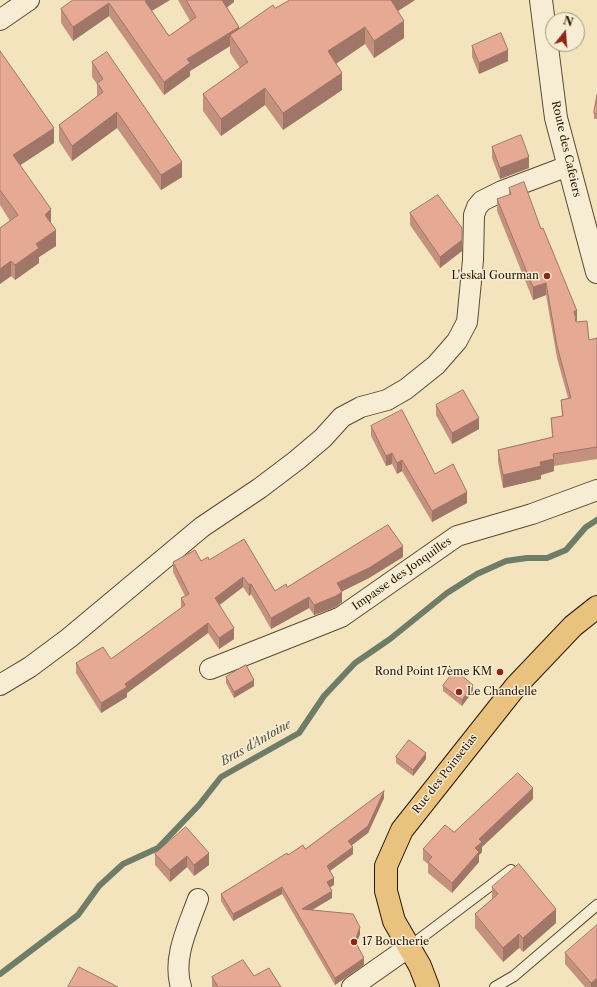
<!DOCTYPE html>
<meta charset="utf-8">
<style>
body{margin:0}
#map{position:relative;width:597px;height:987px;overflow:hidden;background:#f3e4be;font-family:"Libre Caslon Text",serif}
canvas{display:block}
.north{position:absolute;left:545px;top:12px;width:40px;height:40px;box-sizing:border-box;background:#f7edd5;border:1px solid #a59780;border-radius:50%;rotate:17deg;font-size:11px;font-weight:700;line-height:16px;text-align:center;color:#2a1701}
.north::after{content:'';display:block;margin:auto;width:14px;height:18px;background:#8f2418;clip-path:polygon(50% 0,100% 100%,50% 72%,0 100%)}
</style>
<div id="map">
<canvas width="597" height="987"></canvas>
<div class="north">N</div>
</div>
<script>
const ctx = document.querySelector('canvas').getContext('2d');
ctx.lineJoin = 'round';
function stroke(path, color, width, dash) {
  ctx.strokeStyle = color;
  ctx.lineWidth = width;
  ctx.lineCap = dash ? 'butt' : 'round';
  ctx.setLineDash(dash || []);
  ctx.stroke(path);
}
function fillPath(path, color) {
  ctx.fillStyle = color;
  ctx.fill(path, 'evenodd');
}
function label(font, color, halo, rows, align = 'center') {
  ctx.font = font + ' "Libre Caslon Text",serif';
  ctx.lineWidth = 3;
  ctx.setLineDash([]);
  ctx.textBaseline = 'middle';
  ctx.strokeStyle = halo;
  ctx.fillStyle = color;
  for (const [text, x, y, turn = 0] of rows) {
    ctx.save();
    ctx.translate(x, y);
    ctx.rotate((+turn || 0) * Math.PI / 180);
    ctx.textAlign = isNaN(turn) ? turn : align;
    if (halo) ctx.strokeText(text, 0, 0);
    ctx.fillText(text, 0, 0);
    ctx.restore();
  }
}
stroke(new Path2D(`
 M0,974L78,915L99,886L123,864L158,848L199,805L221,777L299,733L324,696L355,663L390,639L447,593L477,574L506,561L527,558H547L566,550L586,527L597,520`), '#6f7c68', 6);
const service = new Path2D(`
 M409,947L511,870
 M495,987L514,976L597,905`);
const minor = new Path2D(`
 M0,20L29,0
 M210,669L341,617L457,536L532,514L597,490
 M0,685L30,667L69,638L202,527L260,488L297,460L323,438L342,417L361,407L387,400L406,389L436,365L457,341L467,322L473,260L474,215L477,207L482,201L502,191L568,166
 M181,987C172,958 188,927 198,899
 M352,987L409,947`);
const tertiary = new Path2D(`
 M541,0L556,118L597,272`);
const primary = new Path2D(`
 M428,987L420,966L394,921L386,891V866L402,830L516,686L573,626L597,607`);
stroke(service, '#5c4a30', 12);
stroke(minor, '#5c4a30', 22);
stroke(tertiary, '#5c4a30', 24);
stroke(primary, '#2a1701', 24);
stroke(service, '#f7edd5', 10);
stroke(minor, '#f7edd5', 20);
stroke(tertiary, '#f7edd5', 22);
stroke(primary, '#eac27f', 22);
fillPath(new Path2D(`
 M73,0H170L151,11L169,36L190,21L178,0H234V2L227,7L239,29L275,8L415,0L398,11L404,38L374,58L365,44L336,64L342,90L283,130L265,105L221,136L203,111V94L240,68L230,53V46L190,71V76L164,95L109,16L73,41L61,23V9Z
 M472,46L508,61L479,74L472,57Z
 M0,51L54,143L20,165L51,224L56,246L39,257V263L15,280L11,276L0,284V228L10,221L0,205Z
 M92,62L182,177L161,190L117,128L72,161L59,141V125L97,97V84L92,77Z
 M597,95V119H594V113Z
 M492,147L529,168L500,179L492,158Z
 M509,188L577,322L589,340L597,338V459L554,466V471L541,475V479L503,488L498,462V450L552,437L551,418L562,416L561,400L568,398L557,358L546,295L533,300L497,211V199L509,195Z
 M410,213L462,251L440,268L410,225Z
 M436,405L479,429L452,444L436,415Z
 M371,426L435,474L467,503L432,522L402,471L397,474L392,464L386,466L371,436Z
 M403,557L369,578L342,591V602L336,607L314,615L309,608L271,629L251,594L249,596L243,587L220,605L234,639L219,649L208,633L127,693V697L101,713L76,673V663L111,659L181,608V598L185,596L173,572V562L201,561L209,560L275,591L287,587Z
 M226,677L254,686L234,698L226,683Z
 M443,686L473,691L462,706L443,691Z
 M396,757L426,759L413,776L396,763Z
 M384,798L368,833L352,845L353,854L330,871L334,885L330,887L332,898L312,910L360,934L356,944L364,965L335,985L282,894L233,921L221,901V894L288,855L305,849Z
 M533,799L482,847V852L479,855V862L452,893L428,873V864L423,860V849L454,832Z
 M209,853V865L194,876L187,867L170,882L155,865V854Z
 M492,887L556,923L523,952L519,948L503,962L475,928V914L492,899Z
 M565,953L597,987H585L565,964Z
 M254,976L281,987H212V977Z`), '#c5917f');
fillPath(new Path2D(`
 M147,0H170L145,15V1Z
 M221,0H234V2L221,12Z
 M390,0H415L390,16Z
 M109,3V16L73,41V27Z
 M404,21V38L374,58V41Z
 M239,27V41L230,35V46L190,71V76L164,95V82L187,59Z
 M365,27V44L328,69V51Z
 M508,50V61L479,74V63Z
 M342,73V90L283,130V113Z
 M265,88V105L221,136V119Z
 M117,112V128L72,161V146Z
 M54,128V143L13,170V155Z
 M529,157V168L500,179V168Z
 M182,162V177L161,190V175Z
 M51,209V225L45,215Z
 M462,228V251L440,268V257Z
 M56,230V246L39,257V263L15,280V265L36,244Z
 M11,261V276L0,284V269Z
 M546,283V295L533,300V287Z
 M574,311H577V323Z
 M479,418V429L452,444V433Z
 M392,453V464L386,466V456Z
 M554,459V471L541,475V479L503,488V475L540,462Z
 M402,460V471L397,474V463Z
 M467,492V503L432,522V511Z
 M403,546V557L369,578L337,594V583Z
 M243,577V587L215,608V598Z
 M251,584V594L249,596V585Z
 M342,592V602L336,607L314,615V605Z
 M309,597V608L271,629V618Z
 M208,623V633L127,693V697L101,713V703L125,684Z
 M234,628V639L219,649V638Z
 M254,680V686L234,698V692Z
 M473,685V691L462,706V700Z
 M426,753V759L413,776V770Z
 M533,788V799L482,847V852L479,855V862L452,893V883L475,848L479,839Z
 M384,791V798L368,833L348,848V841Z
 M353,847V854L327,873V866Z
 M209,853V865L194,876V865Z
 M187,856V867L170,882V870Z
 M334,878V885L327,889V882Z
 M282,887V894L233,921V914Z
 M332,891V898L302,916V909Z
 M556,909V923L523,952V938Z
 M360,927V934L355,948V941Z
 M519,934V948L503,962V948Z
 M364,958V965L335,985V978Z
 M597,978V987H591V983Z`), '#a07668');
const building = new Path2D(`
 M73,0H147L145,1L169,36L196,17L186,0H222L239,27L187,59L190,63L164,82L109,3L73,27L61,9Z
 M290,0H391L404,21L374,41L365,27L328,51L342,73L283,113L265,88L221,119L203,94L248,62L230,35L273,5L275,8Z
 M501,33L508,50L479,63L472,46Z
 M0,51L54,128L13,155L51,209L45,215L56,230L36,244L39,248L15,265L11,261L0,269V228L18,215L0,190Z
 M107,52L182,162L161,175L117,112L72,146L59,125L103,92L97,83L103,79L92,62Z
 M597,95V114L594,113Z
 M521,135L529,157L500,168L492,147Z
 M524,182L541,229L543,228L577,311H574L576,322L587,321L589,340L597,338V447L553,454L554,459L540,462L541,466L503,475L498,450L553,437L551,418L563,416L561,400L571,398L557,346L546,283L533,287L497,199L511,194L509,188Z
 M438,195L462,228V240L440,257L410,213Z
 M463,390L479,418L452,433L436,405Z
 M402,410L435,474L453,464L467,492L432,511L402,460L397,463L392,453L386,456L371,426Z
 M388,525L403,546L369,568L337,583L342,592L336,596L314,605L309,597L271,618L251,584L249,585L243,577L215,598L234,628L219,638L208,623L125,684L127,687L101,703L76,663L103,647L111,659L185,605L181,598L189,594L173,562L195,550L201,561L208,557L209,560L244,539L275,591L286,584L287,587Z
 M246,665L254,680L234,692L226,677Z
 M455,670L473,685L462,700L443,686Z
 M409,740L426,753L413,770L396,757Z
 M518,773L533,788L479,839L482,842L475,848L479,852L452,883L428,862L432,857L423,849L445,825L454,832Z
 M384,791L368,826L348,841L353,847L327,866L334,878L327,882L332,891L302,909L353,914L360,927L355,941L364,958L335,978L282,887L233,914L221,894L287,853L288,855L303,845L305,849Z
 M186,827L209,853L194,865L187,856L170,870L155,854Z
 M519,864L556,909L523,938L519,934L503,948L475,914L498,894L492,887Z
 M597,925V978L591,983L565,953Z
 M243,960L254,976L269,968L281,987H218L212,977Z
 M79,967L118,987H68Z`);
fillPath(building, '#e5a994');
stroke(building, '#a07668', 1);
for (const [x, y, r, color] of [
 [547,276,4,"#8f2418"],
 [500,672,4,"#8f2418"],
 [459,692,4,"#8f2418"],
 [354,942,4,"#8f2418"]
]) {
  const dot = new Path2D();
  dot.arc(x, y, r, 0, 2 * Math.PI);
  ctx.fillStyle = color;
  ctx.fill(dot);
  stroke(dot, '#f7edd5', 1.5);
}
label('11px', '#2a1701', '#f7edd5', [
 ["Route des Cafeiers",566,149,77],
 ["Impasse des Jonquilles",402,574,-35],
 ["Rue des Poinsetias",445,774,-52]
]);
label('11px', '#2a1701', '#f7edd5', [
 ["L'eskal Gourman",539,276],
 ["Rond Point 17ème KM",492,672],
 ["Le Chandelle",467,692,"left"],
 ["17 Boucherie",362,942,"left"]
], 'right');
label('italic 12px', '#52523d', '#f7edd5', [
 ["Bras d'Antoine",256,743,-30]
]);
</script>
